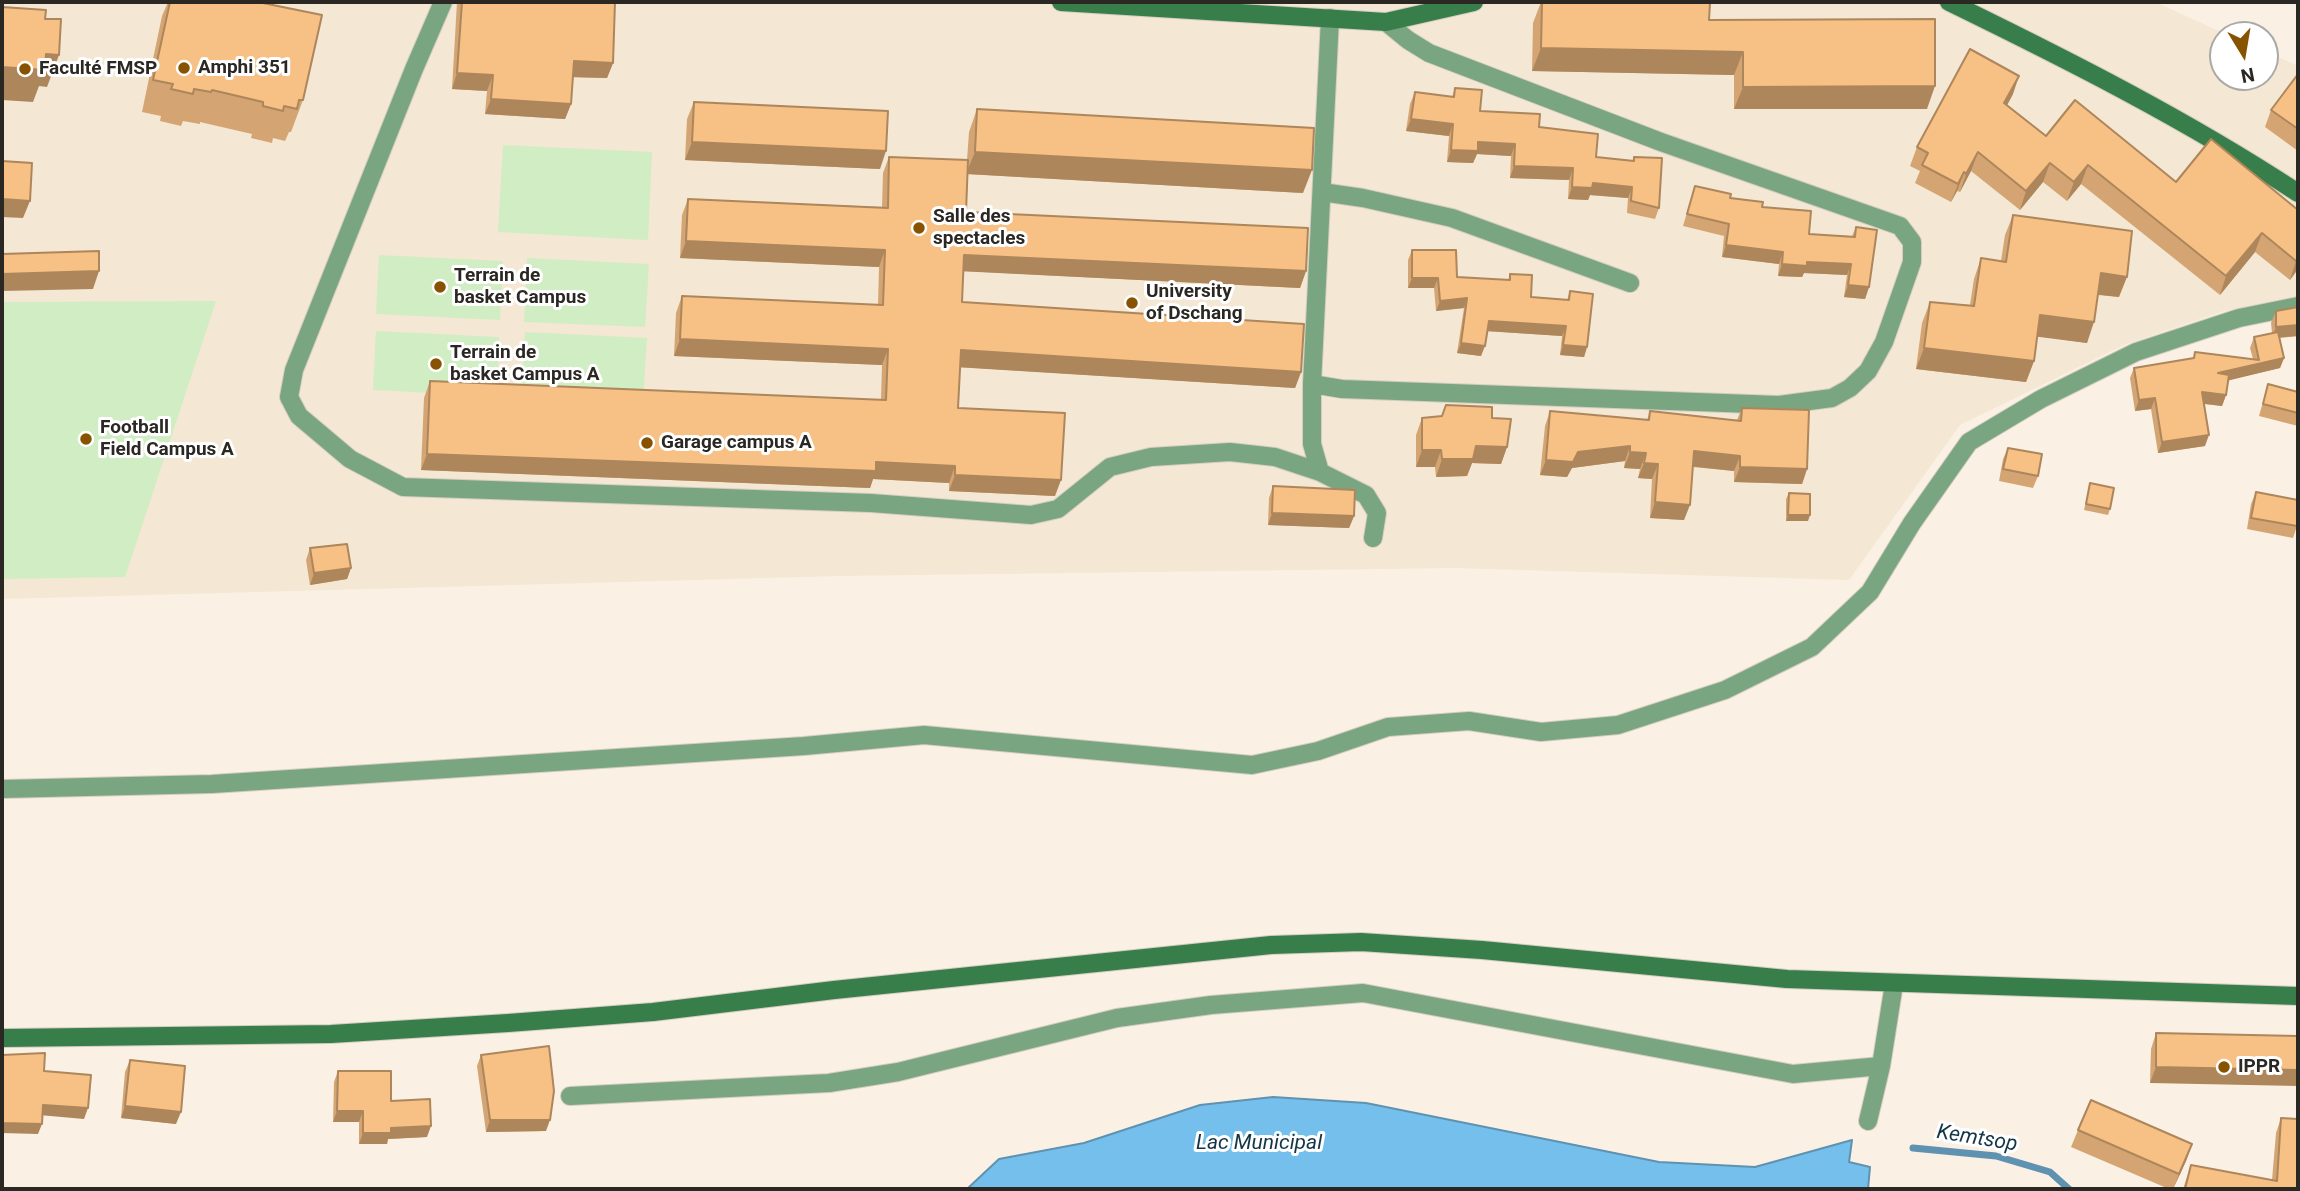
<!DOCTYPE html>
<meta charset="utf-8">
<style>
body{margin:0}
#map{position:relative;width:2300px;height:1191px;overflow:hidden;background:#faf1e4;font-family:Roboto,sans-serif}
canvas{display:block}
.frame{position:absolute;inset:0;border:4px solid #2b2823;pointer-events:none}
.north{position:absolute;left:2209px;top:21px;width:70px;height:70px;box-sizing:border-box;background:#fff;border:2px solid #aaa9a7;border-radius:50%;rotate:169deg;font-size:19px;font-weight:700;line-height:28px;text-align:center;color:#2b2823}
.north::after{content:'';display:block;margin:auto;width:24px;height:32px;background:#885300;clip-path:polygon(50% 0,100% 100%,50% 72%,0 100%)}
</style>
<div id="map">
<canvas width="2300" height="1191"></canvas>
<div class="frame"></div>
<div class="north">N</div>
</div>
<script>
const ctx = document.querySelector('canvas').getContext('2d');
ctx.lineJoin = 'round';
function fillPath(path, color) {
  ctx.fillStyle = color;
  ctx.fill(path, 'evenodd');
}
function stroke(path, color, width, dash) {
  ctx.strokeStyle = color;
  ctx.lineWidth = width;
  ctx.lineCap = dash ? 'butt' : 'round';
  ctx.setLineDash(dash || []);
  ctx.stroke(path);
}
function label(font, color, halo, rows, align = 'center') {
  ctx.font = font + ' Roboto,sans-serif';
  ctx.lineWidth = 6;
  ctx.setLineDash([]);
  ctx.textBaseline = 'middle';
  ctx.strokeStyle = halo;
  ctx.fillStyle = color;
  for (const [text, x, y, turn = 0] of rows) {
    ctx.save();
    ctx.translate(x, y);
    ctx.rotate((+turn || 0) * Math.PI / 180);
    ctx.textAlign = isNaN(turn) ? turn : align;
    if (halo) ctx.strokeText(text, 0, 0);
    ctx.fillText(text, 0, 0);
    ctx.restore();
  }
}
fillPath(new Path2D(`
 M2,2H2155L2228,35H2223V77H2265V51L2298,66V296L2224,311L2126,344L1960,425L1849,580L1455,568L840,576L2,599Z`), '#f4e7d3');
fillPath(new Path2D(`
 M503,145L652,152L648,240L498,232Z
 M379,255L503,261L500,320L376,314Z
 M527,258L649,264L645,327L524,322Z
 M216,301L125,577L2,579V302Z
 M376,331L499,337L497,396L373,390Z
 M525,332L647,338L643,402L521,396Z`), '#d1edc4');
const water = new Path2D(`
 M1273,1097L1366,1103L1659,1162L1755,1167L1852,1140L1849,1162L1870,1167L1868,1189H967L999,1159L1084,1143L1200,1105Z`);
fillPath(water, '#75bfec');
stroke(water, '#5f92b0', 2);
stroke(new Path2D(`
 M1913,1148L1996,1156L2050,1172L2069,1189`), '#5f92b0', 7);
const street = new Path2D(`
 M443,2L414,69L294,370L289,397L299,416L350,459L403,487L871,503L1031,515L1058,509L1110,467L1151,457L1230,452L1275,457L1320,472L1366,495L1377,513L1373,538
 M1322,192L1363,198L1452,218L1630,283
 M1312,384L1342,389L1779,405L1832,398L1850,388L1868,371L1884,342L1912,262V242L1900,226L1661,142L1429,53L1408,40L1386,22
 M1320,472L1312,444V384L1330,18
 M2,789L212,784L804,746L924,735L1252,765L1318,751L1388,727L1469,721L1541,732L1618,725L1725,690L1812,647L1870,592L1912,523L1969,442L2041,399L2136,352L2239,318L2298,306
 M570,1096L829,1083L898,1072L1117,1018L1211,1005L1363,993L1793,1074L1881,1066
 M1868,1121L1881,1066L1894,984`);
const secondary = new Path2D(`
 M1061,2L1386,22L1474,2
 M1949,2C2068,60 2187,120 2298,193
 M2,1038L331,1034L508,1023L653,1012L834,990L1271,945L1361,942L1482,950L1787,979L2298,996`);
stroke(street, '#d5cdc1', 20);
stroke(secondary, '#d5cdc1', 20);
stroke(street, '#79a581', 18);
stroke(secondary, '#387e4a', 18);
fillPath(new Path2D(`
 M168,2H258L303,100L291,132H289L285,141L273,138L272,143L251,138L252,134L200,122V124L183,121L181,126L160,121L161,116L142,112L162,16Z
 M457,2H615L613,63L607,78L572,77L571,104L565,119L485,114L487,91L452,89Z
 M1541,2L1709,20L1927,109H1734V75L1532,71L1533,23Z
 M2298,74V151L2265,127L2271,110Z
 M1455,88L1480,111L1539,127L1596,157L1632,161L1634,157L1659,208L1655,219L1627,213L1628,198L1590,195L1588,200L1568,199L1569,180L1510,178L1511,156L1477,154L1473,163L1447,162L1449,136L1406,131L1410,104L1415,92L1452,97Z
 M2013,94L2007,105L2046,136L2176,182L2298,210V269L2290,280L2255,252L2220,295L2081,184L2067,201L2043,182L2020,210L1971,171L1960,192L1957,191L1951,202L1915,183L1920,171L1910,166L1917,147Z
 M694,102L880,169L685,160L687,119Z
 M977,109L1303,193L968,174L966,212L1306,271L1300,288L963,271L962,302L1301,372L1295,388L960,367L958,408L1055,496L949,491V483L873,479L870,488L421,470L424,398L430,381L881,400L882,365L674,356L676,313L682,296L878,305L879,267L680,258L682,215L688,199L882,207L883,173L889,157L967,160L969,132Z
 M1695,186L1730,198L1762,207L1809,234L1852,236L1856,227L1869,287L1865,299L1844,297L1847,275L1804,273L1802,277L1778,276L1779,264L1722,257L1724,236L1683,226Z
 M2013,215L2119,297L2098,295L2087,343L2037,336L2034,361L2026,382L1916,369L1922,323L1930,302L1970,305L1974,279L1981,258L2001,261L2005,235Z
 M1412,250L1457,277L1508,280L1510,274L1531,297L1567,300L1570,291L1587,347L1584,357L1560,355L1562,336L1487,331L1481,356L1457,353L1464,308L1436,311L1434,288H1408V260Z
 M2298,307V336L2280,338L2284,358L2280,368L2228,380L2226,395L2222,406L2204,404L2205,446L2158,453L2151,409L2135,411L2130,378L2134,368L2193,358L2195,352L2253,359L2250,348L2254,337L2272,333L2271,323L2276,311Z
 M2268,384L2298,392V426L2259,416Z
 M1742,408L1807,469L1802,484L1734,482V471L1693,467L1684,520L1650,518L1652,479L1638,478L1640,469L1624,468L1625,461L1572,468L1567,477L1540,475L1545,426L1550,411L1647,420L1650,411L1737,420Z
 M1422,418H1492L1507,447L1501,464L1472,463L1467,476L1436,477L1435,467H1416V435Z
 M2008,448L2038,476L2033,488L1999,481L2003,459Z
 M2090,483L2110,509L2108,515L2084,510Z
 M1273,486L1354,516L1349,528L1268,525L1269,498Z
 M2256,492L2297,526L2293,538L2247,529L2251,504Z
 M1789,493L1808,521H1786V499Z
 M310,548L351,568L347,579L310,585L306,560Z
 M2156,1033L2298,1036L2150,1083L2151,1049Z
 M481,1055L546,1131L486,1132L477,1066Z
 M130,1060L176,1124L121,1118L125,1072Z
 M338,1071L391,1101L427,1137L388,1139L387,1144H359V1122H333L334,1082Z
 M2281,1118L2298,1189H2183L2191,1165L2272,1180L2276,1133Z
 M2078,1130L2192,1144L2186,1161L2173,1189H2169L2071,1147Z`), '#d4a572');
fillPath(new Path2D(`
 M1541,48L1743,52L1734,75L1532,71Z
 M46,54L59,55L47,87L39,86L33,102L2,100V67Z
 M574,61L613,63L607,78L568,77Z
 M457,73L493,75L487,91L452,89Z
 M2019,76L2013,94L1998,122L2004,103Z
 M1935,86L1927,109H1734L1743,87Z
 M491,99L571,104L565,119L485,114Z
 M1411,119L1453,124L1449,136L1406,131Z
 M692,142L886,151L880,169L685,160Z
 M1478,142L1515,144L1511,156L1477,154L1473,163L1447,162L1451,150Z
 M975,152L1312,170L1303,193L966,174Z
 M1978,152L1971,171L1960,192L1966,174Z
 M2050,163L2043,182L2020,210L2026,191Z
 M2088,165L2081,184L2067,201L2074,182Z
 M1514,166L1573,168L1569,180L1510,178Z
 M1964,172L1957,191L1951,202L1958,184Z
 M1593,183L1632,187L1628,198L1590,195L1588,200L1568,199L1572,187Z
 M2,199L30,201L23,218L2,217Z
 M2262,233L2255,252L2220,295L2226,276Z
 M686,241L885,250L879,267L680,258Z
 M1726,245L1783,252L1779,264L1722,257Z
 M964,255L1306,271L1300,288L958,271Z
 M2298,259V269L2290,280L2296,261Z
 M1807,262L1851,264L1847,275L1804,273L1802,277L1778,276L1782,264Z
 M99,271L93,289L2,291V274Z
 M2101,273L2127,277L2119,297L2093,294Z
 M1412,278H1438L1434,288H1408Z
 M1848,285L1869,287L1865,299L1844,297Z
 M1467,298L1464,308L1436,311L1440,301Z
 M2040,315L2094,322L2087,343L2032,336Z
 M1489,321L1566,326L1562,336L1485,331Z
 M2298,325V336L2272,338L2276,327Z
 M680,339L888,349L882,365L674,356Z
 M1461,343L1485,346L1481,356L1457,353Z
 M1563,345L1587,347L1584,357L1560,355Z
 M1924,348L2034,361L2026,382L1916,369Z
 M961,350L1301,372L1295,388L955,367Z
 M2284,358L2280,368L2214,384L2218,373Z
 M2202,392L2226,395L2222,406L2198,403Z
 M2155,398L2151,409L2135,411L2139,400Z
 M2209,435L2205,446L2158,453L2162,442Z
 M1476,446L1507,447L1501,464L1472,463L1467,476L1436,477L1442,459Z
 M1630,446L1625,461L1572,468L1567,477L1540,475L1546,460L1578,452Z
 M1422,450H1441L1435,467H1416Z
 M1694,451L1740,456L1734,471L1688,466Z
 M1630,452L1646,453L1640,469L1624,468Z
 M427,454L876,462L955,466L949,483L873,479L870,488L421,470Z
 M1644,463L1658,464L1652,479L1638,478Z
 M1740,467L1807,469L1802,484L1734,482Z
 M955,475L1061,480L1055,496L949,491Z
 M1655,502L1690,505L1684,520L1650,518Z
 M1272,513L1354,516L1349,528L1268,525Z
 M1788,515H1810L1808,521H1786Z
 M351,568L347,579L310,585L314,573Z
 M2156,1067L2298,1070V1086L2150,1083Z
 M43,1105L88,1108L84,1119L39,1115Z
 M125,1106L181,1112L176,1124L121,1118Z
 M337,1111H363L359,1122H333Z
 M490,1120H550L546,1131L486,1132Z
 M2,1123L42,1124L38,1134L2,1133Z
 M431,1126L427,1137L388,1139L387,1144H359L363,1133L391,1128Z
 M2192,1144L2186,1161L2173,1189L2179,1174Z`), '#ad865c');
const building = new Path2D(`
 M170,2H258L322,15L303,100H299L297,109L284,106L283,111L263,106V102L212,90L211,92L194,89L193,94L171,89L173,84L153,80Z
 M462,2H615L613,63L574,61L571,104L491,99L493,75L457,73Z
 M1542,2L1710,3L1709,20L1935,19V86L1743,87V52L1541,48Z
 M2,7L46,10L45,19H61L59,55L46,54L45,70L2,67Z
 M1970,49L2019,76L2004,103L2046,136L2075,100L2176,182L2211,139L2298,210V259L2296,261L2262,233L2226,276L2088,165L2074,182L2050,163L2026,191L1978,152L1966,174L1964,172L1958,184L1922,165L1928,153L1917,147Z
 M2298,74V129L2271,110Z
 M1455,88L1482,90L1480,111L1540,114L1539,127L1598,134L1596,157L1634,161V157L1662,158L1659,208L1631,201L1632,187L1593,183L1592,188L1572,187L1573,168L1514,166L1515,144L1478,142V151L1451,150L1453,124L1411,119L1415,92L1454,97Z
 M694,102L888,111L886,151L692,142Z
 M977,109L1314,128L1312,170L975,152Z
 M889,157L968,160L966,212L1308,228L1306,271L964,255L962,302L1304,324L1301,372L961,350L958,408L1065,413L1061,480L955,475V466L876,462V471L427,454L430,381L886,400L888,349L680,339L682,296L883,305L885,250L686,241L688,199L888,208Z
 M2,161L32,163L30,201L2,199Z
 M1695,186L1731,194L1730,198L1763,202L1762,207L1811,211L1809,234L1855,237L1856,227L1877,230L1869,287L1848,285L1851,264L1807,262V266L1782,264L1783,252L1726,245L1729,224L1687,214Z
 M2013,215L2132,231L2127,277L2101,273L2094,322L2040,315L2034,361L1924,348L1930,302L1974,306L1981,258L2006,262Z
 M1412,250H1456L1457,277L1510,280V274L1532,275L1531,297L1569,300L1570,291L1593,294L1587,347L1563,345L1566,326L1489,321L1485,346L1461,343L1467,298L1440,301L1438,278H1412Z
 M99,251V271L2,274V254Z
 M2298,307V325L2276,327V311Z
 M2278,332L2284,358L2218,373L2229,375L2226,395L2202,392L2209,435L2162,442L2155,398L2139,400L2134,368L2194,358L2195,352L2259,360L2254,337Z
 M2268,384L2298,392V413L2263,404Z
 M1446,405L1492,407V418L1511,419L1507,447L1476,446L1473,459H1442L1441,450H1422V418L1442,416Z
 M1742,408L1809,410L1807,469L1740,467V456L1694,451L1690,505L1655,502L1658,464L1644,463L1646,453L1630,452V446L1578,452L1573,462L1546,460L1550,411L1649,420L1650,411L1741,421Z
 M2008,448L2042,454L2038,476L2003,469Z
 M2090,483L2114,488L2110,509L2086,504Z
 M1273,486L1355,490L1354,516L1272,513Z
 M2256,492L2298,500V520L2297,526L2251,518Z
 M1789,493L1810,494V515H1788Z
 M347,544L351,568L314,573L310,548Z
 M2156,1033L2298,1036V1070L2156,1067Z
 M549,1046L554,1091L550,1120H490L481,1055Z
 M45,1053L44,1071L91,1075L88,1108L43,1105L42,1124L2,1123V1055Z
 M130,1060L185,1066L181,1112L125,1106Z
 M338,1071H391V1101L430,1099L431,1126L391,1128V1133H363V1111H337Z
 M2091,1100L2192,1144L2179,1174L2078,1130Z
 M2281,1118L2298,1119V1189H2185L2191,1165L2277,1181Z`);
fillPath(building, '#f7c084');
stroke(building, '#ad865c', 2);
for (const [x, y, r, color] of [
 [184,68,7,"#885300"],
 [25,69,7,"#885300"],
 [919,228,7,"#885300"],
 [440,287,7,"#885300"],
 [1132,303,7,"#885300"],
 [436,364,7,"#885300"],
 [86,439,7,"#885300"],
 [647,443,7,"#885300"],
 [2224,1067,7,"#885300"]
]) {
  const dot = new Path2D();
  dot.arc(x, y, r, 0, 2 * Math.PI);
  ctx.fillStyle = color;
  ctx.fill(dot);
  stroke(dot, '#fff', 2.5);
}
label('bold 19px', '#2b2823', '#fff', [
 ["Amphi 351",198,68],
 ["Faculté FMSP",39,69],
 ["Salle des",933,217],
 ["spectacles",933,239],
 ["Terrain de",454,276],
 ["basket Campus",454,298],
 ["University",1146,292],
 ["of Dschang",1146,314],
 ["Terrain de",450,353],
 ["basket Campus A",450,375],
 ["Football",100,428],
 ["Field Campus A",100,450],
 ["Garage campus A",661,443],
 ["IPPR",2238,1067]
], 'left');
label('italic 21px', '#133547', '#fff', [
 ["Kemtsop",1977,1139,9],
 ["Lac Municipal",1259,1144]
]);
</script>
